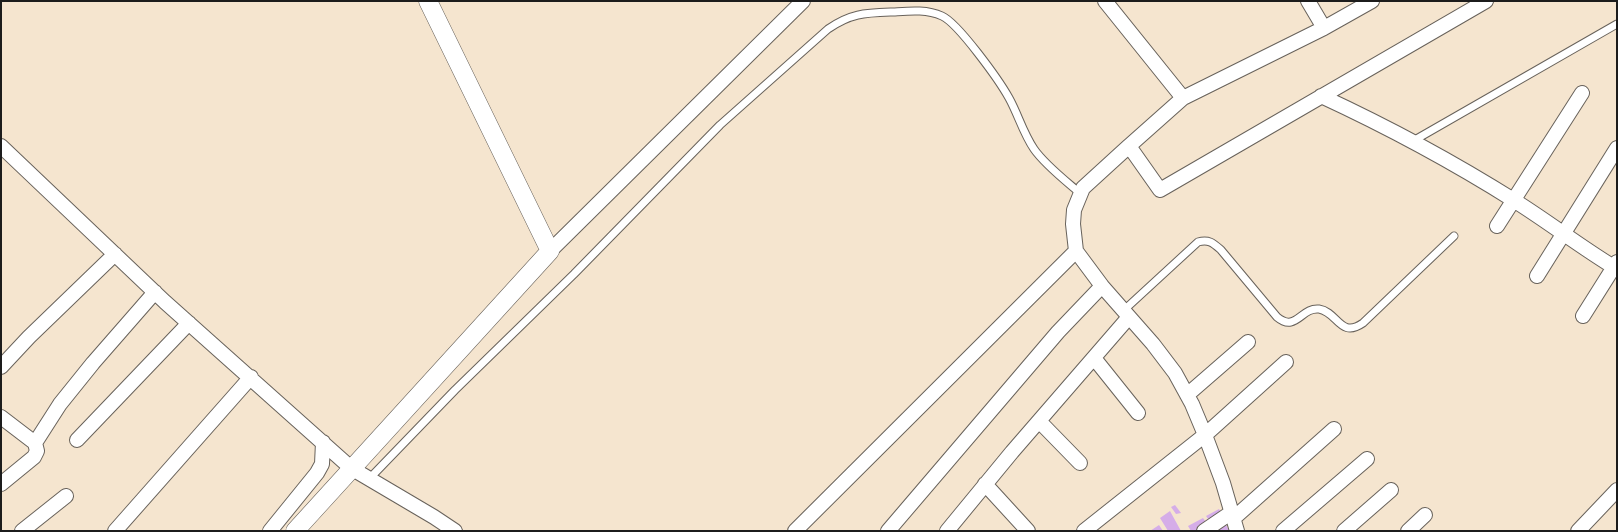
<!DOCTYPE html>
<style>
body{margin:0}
#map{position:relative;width:1618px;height:532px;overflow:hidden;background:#f5e5cf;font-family:"Libre Bodoni",serif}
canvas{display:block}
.frame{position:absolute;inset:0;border:2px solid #1c1c1c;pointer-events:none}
</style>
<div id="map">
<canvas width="1618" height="532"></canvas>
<div class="frame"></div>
</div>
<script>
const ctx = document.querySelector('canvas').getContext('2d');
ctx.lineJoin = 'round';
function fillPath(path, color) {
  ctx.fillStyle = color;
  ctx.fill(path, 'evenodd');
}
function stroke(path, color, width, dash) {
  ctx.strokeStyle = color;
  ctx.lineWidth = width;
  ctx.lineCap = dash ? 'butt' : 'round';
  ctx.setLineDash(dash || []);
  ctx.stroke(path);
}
fillPath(new Path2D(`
 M1175,505L1181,513L1176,514L1171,507Z
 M1219,509L1223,516L1211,523L1206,516Z
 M1170,511L1181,531H1168L1160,518Z
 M1203,518L1209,526L1198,531H1191L1188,526Z
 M1159,525L1163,531H1150Z
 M1226,525L1229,530L1227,531H1215Z`), '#d5ade8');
const service = new Path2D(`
 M1413,141L1617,24
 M1123,311L1198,242C1209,239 1213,243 1221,250L1277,317C1296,333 1301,307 1319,309C1338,312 1340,339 1363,323L1454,236
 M369,479L455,390L574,274L720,125L828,29C851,13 865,13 893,12C909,11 926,9 942,16C958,23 999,80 1009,98C1018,114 1023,133 1034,149C1045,165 1066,181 1081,194`);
const minor = new Path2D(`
 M1105,1L1183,98
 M1308,1L1324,28
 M1372,1L1324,28L1183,98L1129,146L1160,190L1486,1
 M1321,96C1388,127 1453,162 1515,201C1550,223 1582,248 1617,269
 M1,146L165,302L351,468L434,517L455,531
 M1129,146L1083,188L1074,210L1073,224L1076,251L1102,286L1153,344L1175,373L1192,404L1205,435L1223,483L1237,531
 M1497,226L1582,93
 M550,251L803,1
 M1537,276L1617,148
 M1583,316L1617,262
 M1094,358L1138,413
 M1,367L29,337L115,254
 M1187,395L1248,342
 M1,417L35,443L60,404L93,363L155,292
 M1039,421L1080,463
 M77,440L189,323
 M1,484L34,457L37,451L35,443
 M985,484L1028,531
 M1234,518L1334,429
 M22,531L66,496
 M115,531L251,377
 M270,531L317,473L322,464L323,442
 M795,531L1076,251
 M888,531L1058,332L1102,286
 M947,531L1012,452L1129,317
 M1084,531L1205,435L1286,362
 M1204,531L1232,512
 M1283,531L1367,459
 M1344,531L1391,490
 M1408,531L1425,515
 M1578,531L1617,490`);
const tertiary = new Path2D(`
 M295,531L550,251L428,1`);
stroke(service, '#68625b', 9);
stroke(minor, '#68625b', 16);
stroke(tertiary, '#68625b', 19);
stroke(service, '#fff', 7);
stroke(minor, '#fff', 14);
stroke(tertiary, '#fff', 18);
</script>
